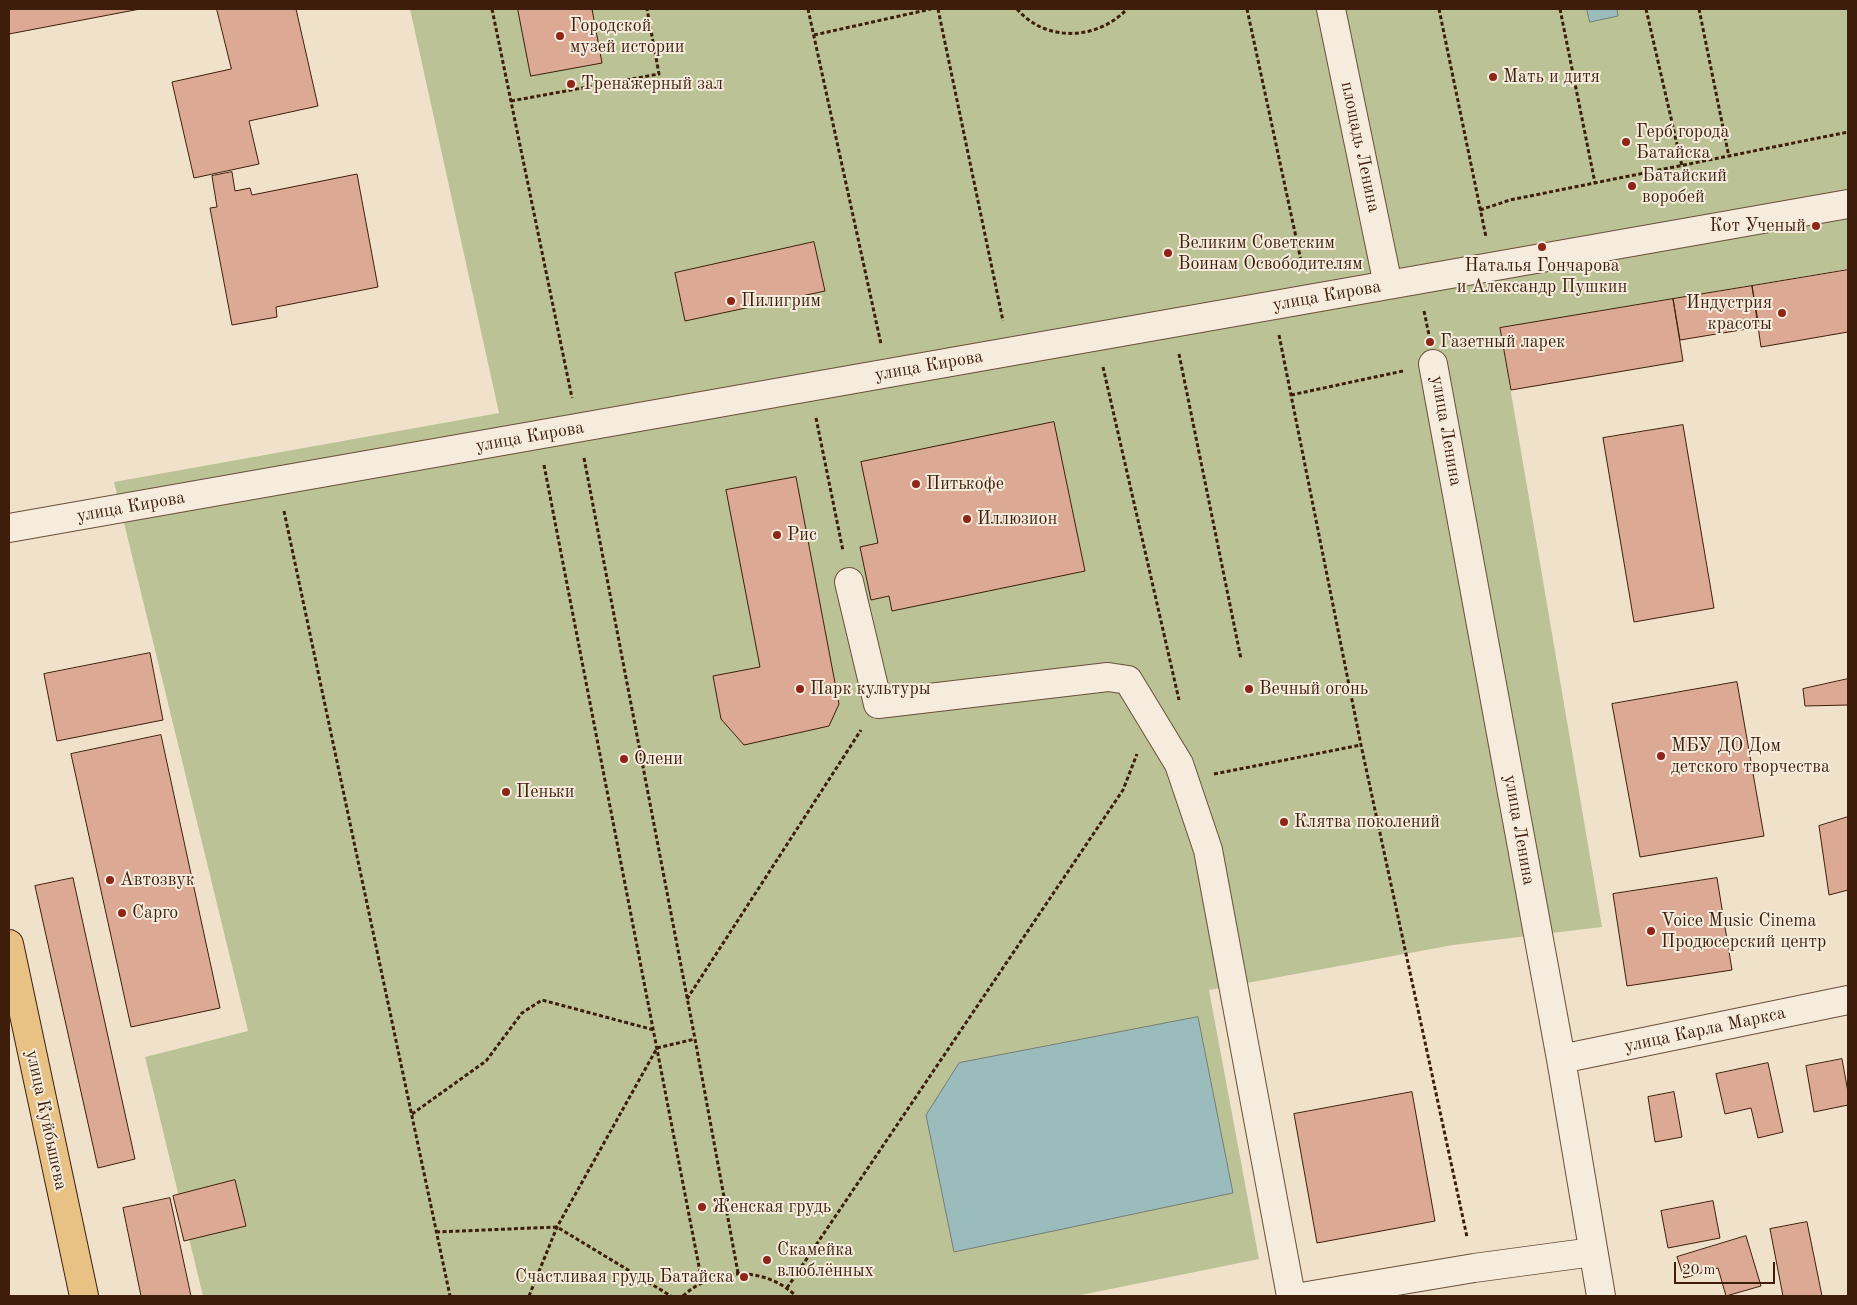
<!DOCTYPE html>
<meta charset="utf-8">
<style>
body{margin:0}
#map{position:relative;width:1857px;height:1305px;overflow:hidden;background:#f0e2ca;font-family:"Old Standard TT",serif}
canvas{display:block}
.frame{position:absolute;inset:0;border:10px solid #3e1e0a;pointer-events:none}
.scale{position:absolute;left:1674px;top:1262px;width:101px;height:22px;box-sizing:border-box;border:2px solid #3e1e0a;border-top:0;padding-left:6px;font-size:15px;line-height:18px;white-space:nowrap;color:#3e1e0a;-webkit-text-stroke:4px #f5ecdd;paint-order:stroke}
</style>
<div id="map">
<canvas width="1857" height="1305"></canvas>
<div class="frame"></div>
<div class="scale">20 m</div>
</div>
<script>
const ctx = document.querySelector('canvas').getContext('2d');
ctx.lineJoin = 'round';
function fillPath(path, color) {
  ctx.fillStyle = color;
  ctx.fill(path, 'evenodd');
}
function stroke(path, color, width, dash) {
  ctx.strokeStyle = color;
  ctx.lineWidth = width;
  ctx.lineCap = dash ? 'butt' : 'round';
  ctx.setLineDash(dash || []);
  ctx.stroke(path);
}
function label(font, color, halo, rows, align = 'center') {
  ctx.font = font + ' "Old Standard TT",serif';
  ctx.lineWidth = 4;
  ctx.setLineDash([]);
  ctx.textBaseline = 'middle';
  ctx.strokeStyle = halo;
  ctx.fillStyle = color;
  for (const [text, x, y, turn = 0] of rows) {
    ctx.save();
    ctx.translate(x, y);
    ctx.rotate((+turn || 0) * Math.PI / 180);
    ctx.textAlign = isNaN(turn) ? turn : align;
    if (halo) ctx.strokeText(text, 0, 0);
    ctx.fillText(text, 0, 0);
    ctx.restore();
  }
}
fillPath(new Path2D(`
 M410,9H1848V269L1500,328L1602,927L1453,945L1209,990L1259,1259L1076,1296H203L145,1057L248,1031L114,482L499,413Z`), '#bbc396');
const water = new Path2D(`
 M1587,9H1617L1618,16L1590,22Z
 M1198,1017L1233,1193L954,1252L926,1115L959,1063Z`);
fillPath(water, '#9bbcbd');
stroke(water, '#767d75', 1);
const building = new Path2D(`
 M9,9H140L9,34Z
 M217,9H296L318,106L249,121L259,164L194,178L172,82L231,69Z
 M518,9H592L602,63L531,76Z
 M232,172L235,191L250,188L252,195L357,174L378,287L276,307L277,317L232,325L210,208L217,207L212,176Z
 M814,242L825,291L685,321L675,273Z
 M1848,270V332L1761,347L1752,286Z
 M1752,286L1759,327L1680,340L1673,299Z
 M1673,299L1683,361L1511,390L1500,328Z
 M1054,422L1085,571L892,611L889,596L871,600L860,547L878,543L861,462Z
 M1683,425L1714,608L1634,622L1603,438Z
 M796,477L839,704L829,726L744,745L721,719L713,676L760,667L726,490Z
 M150,653L163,720L57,741L44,674Z
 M1848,679V705L1805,706L1803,689Z
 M1737,682L1764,836L1640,857L1612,704Z
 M161,735L220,1008L131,1027L71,754Z
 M1848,817V890L1829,895L1819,826Z
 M73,878L135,1159L98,1168L35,886Z
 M1717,878L1732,970L1627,986L1613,894Z
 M1842,1059L1848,1092V1105L1814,1112L1806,1066Z
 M1768,1063L1783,1132L1758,1138L1751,1108L1725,1114L1716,1074Z
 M1412,1092L1435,1221L1317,1243L1294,1114Z
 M1674,1092L1682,1137L1655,1142L1648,1097Z
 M235,1180L246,1226L184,1241L173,1196Z
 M170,1198L191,1296H141L123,1208Z
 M1713,1201L1720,1238L1668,1248L1661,1211Z
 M1807,1222L1822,1296H1783L1770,1229Z
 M1746,1236L1761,1286L1726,1296L1718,1268L1684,1278L1677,1257Z`);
fillPath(building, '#dcaa94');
stroke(building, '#3e1e0a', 1);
const minor = new Path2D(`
 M1331,9L1388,285
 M1433,364L1561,1059L1601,1296
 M9,528L1848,204
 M849,582L878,704L1108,677L1128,680L1179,764L1208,850L1291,1296
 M1561,1059L1848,1000
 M1307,1296L1474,1268L1593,1252`);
const major = new Path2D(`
 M9,944L84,1296`);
stroke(minor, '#6a4f3a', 30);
stroke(major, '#3e1e0a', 30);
stroke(new Path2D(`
 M492,9L572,398
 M808,9L881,344
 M938,9L1003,321
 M1017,9C1046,43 1098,40 1127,9
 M1247,9L1303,270
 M1439,9L1486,237
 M1560,9L1595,183
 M1646,9L1682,166
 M1699,9L1729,157
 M814,35L931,9
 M511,101L659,74L647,9
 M1480,210L1510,200L1848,132
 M1424,311L1429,335
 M1279,335L1361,745L1467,1237
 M1179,354L1241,659
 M1103,367L1179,700
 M1291,395L1403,371
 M816,418L843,551
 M584,458L695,1039L738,1273
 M544,465L702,1282
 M284,511L450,1296
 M1214,774L1361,745
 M687,999L861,730
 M412,1114L486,1061L522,1013L542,1000L654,1030
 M436,1232L557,1227L671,1296
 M787,1288L1123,790L1137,754
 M529,1296L557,1227L657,1048L695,1039
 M683,1296C714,1267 765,1266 796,1296`), '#3e1e0a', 3, [4, 2.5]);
stroke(minor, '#f5ecdd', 28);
stroke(major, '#e8c185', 28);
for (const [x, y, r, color] of [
 [560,36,5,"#8f2418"],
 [1493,77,5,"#8f2418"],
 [571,84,5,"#8f2418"],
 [1626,142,5,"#8f2418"],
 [1632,186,5,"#8f2418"],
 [1816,226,5,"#8f2418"],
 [1542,247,5,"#8f2418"],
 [1168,253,5,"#8f2418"],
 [731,301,5,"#8f2418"],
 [1782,313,5,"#8f2418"],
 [1430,342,5,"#8f2418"],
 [916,484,5,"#8f2418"],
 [967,519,5,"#8f2418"],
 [777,535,5,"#8f2418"],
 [800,689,5,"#8f2418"],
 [1249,689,5,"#8f2418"],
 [1661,756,5,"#8f2418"],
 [624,759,5,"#8f2418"],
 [506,792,5,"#8f2418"],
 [1284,822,5,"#8f2418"],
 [110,880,5,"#8f2418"],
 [122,913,5,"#8f2418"],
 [1651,931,5,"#8f2418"],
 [702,1207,5,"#8f2418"],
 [767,1260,5,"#8f2418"],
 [744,1277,5,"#8f2418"]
]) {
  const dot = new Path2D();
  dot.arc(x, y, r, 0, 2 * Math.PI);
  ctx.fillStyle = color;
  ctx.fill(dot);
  stroke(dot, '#f5ecdd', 2);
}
label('18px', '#3e1e0a', '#f5ecdd', [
 ["Городской",570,26],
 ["музей истории",570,47],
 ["Мать и дитя",1503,77],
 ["Тренажерный зал",581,84],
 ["Герб города",1636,132],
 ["Батайска",1636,153],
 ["Батайский",1642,176],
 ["воробей",1642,197],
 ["Кот Ученый",1806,226,"right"],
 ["Великим Советским",1178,243],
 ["Воинам Освободителям",1178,264],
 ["Наталья Гончарова",1542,266,"center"],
 ["и Александр Пушкин",1542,287,"center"],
 ["Пилигрим",741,301],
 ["Индустрия",1772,303,"right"],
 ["красоты",1772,324,"right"],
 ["Газетный ларек",1440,342],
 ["Питькофе",926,484],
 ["Иллюзион",977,519],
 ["Рис",787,535],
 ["Парк культуры",810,689],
 ["Вечный огонь",1259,689],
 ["МБУ ДО Дом",1671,746],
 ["детского творчества",1671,767],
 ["Олени",634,759],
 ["Пеньки",516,792],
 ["Клятва поколений",1294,822],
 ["Автозвук",120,880],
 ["Сарго",132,913],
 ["Voice Music Cinema",1661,921],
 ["Продюсерский центр",1661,942],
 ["Женская грудь",712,1207],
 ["Скамейка",777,1250],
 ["влюблённых",777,1271],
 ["Счастливая грудь Батайска",734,1277,"right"]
], 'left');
label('18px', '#3e1e0a', '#f5ecdd', [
 ["площадь Ленина",1360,147,78],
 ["улица Кирова",1327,296,-10],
 ["улица Кирова",929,366,-10],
 ["улица Ленина",1446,431,80],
 ["улица Кирова",530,437,-10],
 ["улица Кирова",131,507,-10],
 ["улица Ленина",1519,830,80],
 ["улица Карла Маркса",1705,1030,-12],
 ["улица Куйбышева",46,1120,78]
]);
</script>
